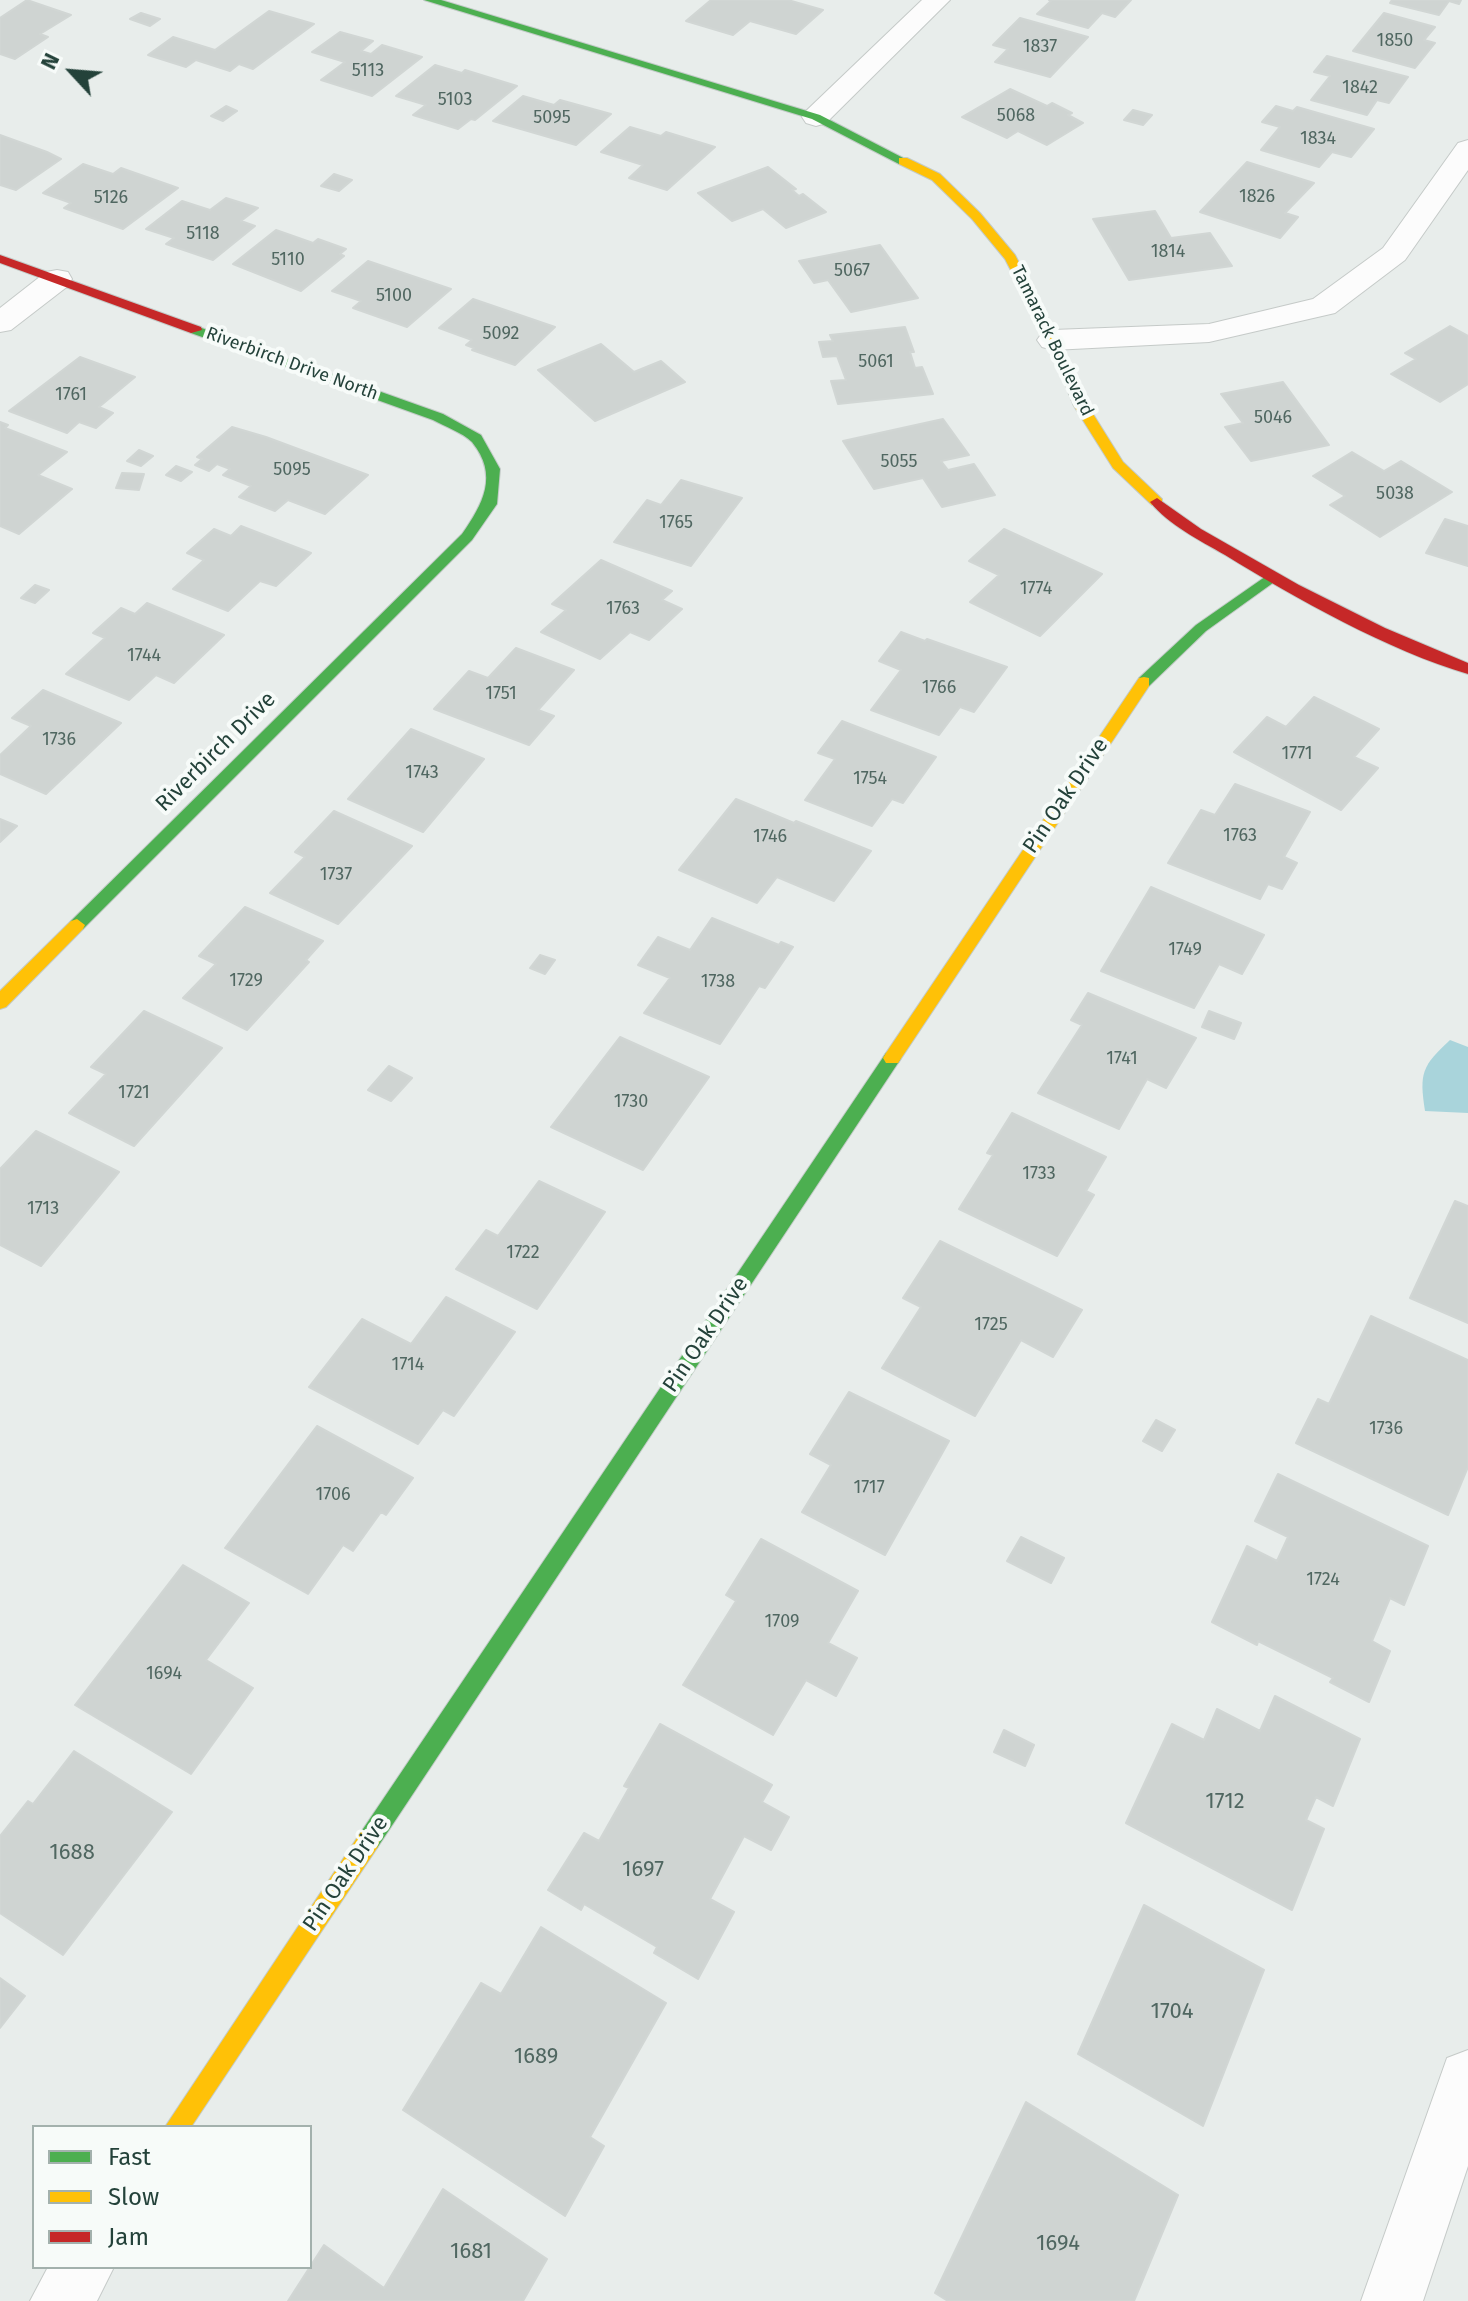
<!DOCTYPE html>
<style>
body{margin:0}
#map{position:relative;width:1468px;height:2301px;overflow:hidden;background:#e8edeb;font-family:"Fira Sans",sans-serif}
canvas{display:block}
.legend{position:absolute;left:32px;top:2125px;width:280px;height:144px;box-sizing:border-box;background:#f7fbf9;border:2px solid #a3b1ad;margin:0;padding:10px 14px;list-style:none;font-size:24px;color:#24423a}
.legend li{display:flex;align-items:center;gap:16px;height:40px}
.legend b{width:40px;border:2px solid #a3b1ad}
.north{position:absolute;left:32px;top:32px;width:80px;height:80px;-webkit-text-stroke:6px #f7fbf9;paint-order:stroke;rotate:296deg;font-size:22px;font-weight:700;line-height:32px;text-align:center;color:#24423a}
.north::after{content:'';display:block;margin:auto;width:28px;height:36px;background:#24423a;clip-path:polygon(50% 0,100% 100%,50% 72%,0 100%)}
</style>
<div id="map">
<canvas width="1468" height="2301"></canvas>
<ul class="legend">
<li><b style="height:10px;background:#4caf50"></b>Fast</li>
<li><b style="height:10px;background:#ffc107"></b>Slow</li>
<li><b style="height:10px;background:#c62828"></b>Jam</li>
</ul>
<div class="north">N</div>
</div>
<script>
const ctx = document.querySelector('canvas').getContext('2d');
ctx.lineJoin = 'round';
function fillPath(path, color) {
  ctx.fillStyle = color;
  ctx.fill(path, 'evenodd');
}
function stroke(path, color, width, dash) {
  ctx.strokeStyle = color;
  ctx.lineWidth = width;
  ctx.lineCap = dash ? 'butt' : 'round';
  ctx.setLineDash(dash || []);
  ctx.stroke(path);
}
function label(font, color, halo, rows, align = 'center') {
  ctx.font = font + ' "Fira Sans",sans-serif';
  ctx.lineWidth = 8;
  ctx.setLineDash([]);
  ctx.textBaseline = 'middle';
  ctx.strokeStyle = halo;
  ctx.fillStyle = color;
  for (const [text, x, y, turn = 0] of rows) {
    ctx.save();
    ctx.translate(x, y);
    ctx.rotate((+turn || 0) * Math.PI / 180);
    ctx.textAlign = isNaN(turn) ? turn : align;
    if (halo) ctx.strokeText(text, 0, 0);
    ctx.fillText(text, 0, 0);
    ctx.restore();
  }
}
fillPath(new Path2D(`
 M1450,1040L1468,1047V1113L1425,1111C1419,1073 1422,1066 1450,1040Z`), '#a9d4db');
const building = new Path2D(`
 M27,0L71,15L40,34L48,37L15,59L0,54V18Z
 M711,0H788L823,10L796,34L750,21L733,35L686,21Z
 M1049,0H1131L1115,17L1102,13L1088,28L1037,14L1051,1Z
 M1392,0H1461L1459,4L1449,1L1439,15L1390,3Z
 M269,11L314,24L253,69L239,64L230,71L196,60L186,67L148,55L173,37L215,50Z
 M141,13L160,19L150,26L130,19Z
 M1384,13L1435,27L1424,40L1435,43L1415,68L1353,51Z
 M1020,18L1088,37L1050,77L995,62L1008,49L993,45Z
 M340,32L373,41L361,51L371,54L382,45L422,57L372,96L321,80L345,62L312,52Z
 M1327,56L1408,77L1389,103L1377,100L1367,115L1311,100L1330,76L1314,72Z
 M435,65L462,73L465,70L517,86L475,120L471,119L458,129L413,115L426,105L396,96Z
 M1010,89L1047,106L1052,103L1072,113L1068,115L1083,123L1047,145L1018,131L1007,138L962,117Z
 M523,96L554,105L560,100L611,114L576,145L493,121Z
 M226,106L237,111L223,121L211,116Z
 M1276,106L1293,111L1297,107L1374,129L1351,157L1332,152L1319,167L1261,150L1280,127L1262,122Z
 M1133,110L1152,115L1143,125L1124,120Z
 M630,127L661,136L666,132L715,147L667,190L629,178L643,165L601,152Z
 M0,135L47,152L61,159L16,190L0,185Z
 M1247,162L1314,183L1285,213L1298,217L1280,238L1200,212Z
 M83,164L113,174L121,168L178,188L123,229L64,208L71,203L43,193Z
 M768,167L796,189L792,190L799,196L803,194L826,212L786,228L763,209L732,221L698,193Z
 M334,174L352,180L339,191L321,186Z
 M226,198L258,208L241,221L255,226L213,260L166,244L174,238L146,229L182,201L210,210Z
 M1155,211L1171,238L1210,233L1232,266L1129,280L1093,219Z
 M276,230L313,243L318,239L346,249L340,254L344,256L301,291L233,264Z
 M880,245L918,298L851,312L828,280L814,283L799,261Z
 M368,261L451,289L407,327L353,308L361,301L332,291Z
 M473,299L555,327L515,365L472,350L474,348L466,345L472,340L439,328Z
 M1450,326L1468,336V384L1440,402L1391,374L1416,359L1405,353Z
 M905,327L914,352H910L915,368L922,367L933,394L838,404L831,381L846,380L837,356L823,357L819,342L833,341L830,335Z
 M601,344L634,372L661,361L685,382L595,421L538,370Z
 M80,357L135,377L99,407L113,413L96,428L79,422L67,433L9,411Z
 M1283,382L1329,445L1251,461L1225,427L1243,423L1221,394Z
 M943,419L969,455L941,461L948,470L974,464L995,495L942,507L923,478L874,489L843,441Z
 M0,422L8,425L5,428L67,452L38,475L72,489L19,534L0,526Z
 M232,427L266,437L368,475L325,514L288,500L275,511L239,497L251,486L223,475L230,469L217,464L209,471L195,465L202,459L197,457Z
 M139,450L153,456L141,466L127,461Z
 M1352,452L1384,471L1401,461L1452,492L1380,537L1330,505L1345,496L1313,476Z
 M176,466L192,472L181,481L166,475Z
 M122,473L144,474L139,490L116,488Z
 M681,480L742,498L691,566L614,542L647,500L661,505Z
 M1445,519L1468,526V566L1426,553Z
 M241,526L311,553L276,586L260,581L228,611L173,589L204,560L187,553L214,529L231,536Z
 M1004,529L1102,574L1040,636L970,602L999,575L969,561Z
 M601,560L672,591L662,600L682,609L649,640L630,632L600,659L541,632L566,610L552,604Z
 M35,585L49,590L35,603L21,598Z
 M147,603L224,635L174,683L156,675L129,700L66,674L105,638L93,633L121,608L135,614Z
 M901,632L925,641L927,639L1007,667L974,712L960,707L939,735L871,710L901,670L879,661Z
 M516,648L574,670L538,710L554,716L529,745L434,709L469,671L488,678Z
 M43,690L121,723L46,794L0,774V755L31,726L12,718Z
 M1314,697L1379,729L1354,757L1378,768L1341,810L1234,752L1267,717L1286,727Z
 M842,721L936,757L903,803L892,799L872,826L805,800L835,759L818,753Z
 M411,729L484,759L423,832L348,799Z
 M1235,784L1310,812L1284,857L1297,863L1282,889L1268,884L1260,899L1168,863L1201,810L1215,815Z
 M736,799L794,823L796,821L871,851L834,901L777,877L757,903L679,870Z
 M334,811L412,846L338,924L270,893L305,857L295,852Z
 M0,819L17,826L0,842Z
 M1151,887L1264,935L1242,974L1219,964L1194,1008L1101,971Z
 M245,907L323,941L306,960L309,962L247,1030L183,998L216,964L199,956Z
 M712,918L779,945L781,942L793,947L765,988L759,986L720,1044L644,1013L670,978L638,965L658,937L690,950Z
 M540,955L555,960L545,974L530,968Z
 M1088,993L1196,1038L1166,1088L1147,1079L1119,1129L1038,1093L1082,1025L1071,1020Z
 M144,1011L222,1048L134,1146L69,1113L106,1074L91,1067Z
 M1209,1011L1241,1023L1234,1039L1202,1027Z
 M620,1037L709,1077L643,1170L551,1127Z
 M389,1066L412,1078L391,1101L368,1090Z
 M1012,1113L1106,1157L1086,1191L1094,1195L1057,1256L959,1209L993,1155L987,1153Z
 M36,1131L119,1172L41,1266L0,1245V1169Z
 M539,1181L605,1212L537,1309L456,1269L486,1230L498,1236Z
 M1455,1201L1468,1206V1323L1410,1298Z
 M940,1241L1082,1310L1053,1357L1021,1340L975,1416L882,1368L921,1307L903,1298Z
 M446,1297L515,1332L454,1416L443,1410L418,1444L309,1387L362,1319L411,1344Z
 M1371,1316L1468,1360V1467L1448,1515L1296,1443L1318,1399L1329,1404Z
 M849,1392L949,1441L885,1555L802,1512L831,1465L810,1454Z
 M1156,1420L1175,1430L1162,1451L1143,1441Z
 M317,1426L413,1478L386,1515L381,1512L353,1551L343,1545L308,1594L225,1548Z
 M1278,1474L1428,1546L1404,1605L1390,1598L1372,1641L1390,1651L1369,1702L1330,1682L1333,1678L1258,1641L1257,1645L1212,1622L1247,1546L1277,1561L1288,1537L1255,1521Z
 M1021,1537L1064,1558L1051,1583L1007,1561Z
 M761,1539L858,1591L828,1643L857,1658L836,1696L806,1680L773,1735L683,1685L736,1601L726,1595Z
 M183,1565L249,1603L206,1660L253,1688L191,1774L75,1705Z
 M1275,1696L1360,1739L1333,1806L1316,1797L1306,1820L1324,1829L1292,1910L1126,1823L1172,1724L1204,1740L1217,1709L1260,1731Z
 M660,1724L772,1785L762,1802L789,1817L771,1850L744,1836L710,1899L734,1912L698,1979L654,1953L657,1947L584,1904L581,1910L548,1890L584,1833L599,1841L629,1788L624,1786Z
 M1004,1730L1034,1745L1025,1766L994,1752Z
 M74,1751L172,1812L63,1955L0,1913V1836L28,1801L33,1804Z
 M1144,1905L1264,1970L1203,2126L1078,2054Z
 M541,1927L666,2003L590,2137L604,2146L565,2216L403,2110L481,1983L501,1994Z
 M0,1978L25,1996L0,2028Z
 M1026,2102L1178,2195L1134,2301H948L935,2293Z
 M443,2189L547,2259L523,2301H288L324,2245L384,2288Z`);
fillPath(building, '#cfd4d2');
stroke(building, '#d1d6d4', 2);
const street = new Path2D(`
 M922,0H950L826,123L816,126L806,123L802,117L806,111Z
 M1468,140V170L1405,260L1335,313L1209,342L1053,350L1042,347L1037,340L1042,333L1053,330L1209,324L1313,299L1383,248L1458,143Z
 M57,270L68,272L72,279L68,286L11,330L0,332V308L46,272Z
 M1468,2050V2166L1423,2301H1361L1447,2058Z
 M48,2267H114L97,2301H30Z`);
const fast = new Path2D(`
 M424,0H441L820,115L909,161L899,164L812,119Z
 M196,326L443,414L481,435L500,469L497,504L472,540L83,929L77,931L69,925L71,921L462,534C483,504 499,475 472,442C463,433 444,426 433,420L191,333L190,330Z
 M1272,572L1279,577L1277,580L1206,631L1149,686H1139V678L1196,625Z
 M892,1051L901,1058L898,1063L377,1848L369,1851L361,1848L358,1840L361,1832L886,1053Z`);
const slow = new Path2D(`
 M899,158H907L940,174L980,213L1015,255L1059,340L1088,406L1123,462L1162,499V505H1152L1113,468L1074,406L1047,340L1005,259L972,219L932,180L899,164Z
 M1144,677L1149,678V686L898,1063H886L883,1058L886,1053L1139,678Z
 M77,919L85,925L83,929L6,1007L0,1009V991L71,921Z
 M369,1829L377,1832L380,1840L377,1848L191,2127H165L361,1832Z`);
const jam = new Path2D(`
 M0,255L201,327L202,330L191,333L0,263Z
 M1157,498L1201,529L1299,585L1385,628L1468,663V674C1389,651 1295,598 1225,555C1199,540 1169,525 1150,502Z`);
stroke(street, '#c5cac8', 2);
stroke(fast, '#c3cbc8', 2);
stroke(slow, '#c3cbc8', 2);
stroke(jam, '#c3cbc8', 2);
fillPath(street, '#fcfcfc');
fillPath(fast, '#4caf50');
fillPath(slow, '#ffc107');
fillPath(jam, '#c62828');
label('18px', '#506761', null, [
 ["1850",1395,41],
 ["1837",1040,47],
 ["5113",368,71],
 ["1842",1360,88],
 ["5103",455,100],
 ["5068",1016,116],
 ["5095",552,118],
 ["1834",1318,139],
 ["1826",1257,197],
 ["5126",111,198],
 ["5118",203,234],
 ["1814",1168,252],
 ["5110",288,260],
 ["5067",852,271],
 ["5100",394,296],
 ["5092",501,334],
 ["5061",876,362],
 ["1761",71,395],
 ["5046",1273,418],
 ["5055",899,462],
 ["5095",292,470],
 ["5038",1395,494],
 ["1765",676,523],
 ["1774",1036,589],
 ["1763",623,609],
 ["1744",144,656],
 ["1766",939,688],
 ["1751",501,694],
 ["1736",59,740],
 ["1771",1297,754],
 ["1743",422,773],
 ["1754",870,779],
 ["1763",1240,836],
 ["1746",770,837],
 ["1737",336,875],
 ["1749",1185,950],
 ["1729",246,981],
 ["1738",718,982],
 ["1741",1122,1059],
 ["1721",134,1093],
 ["1730",631,1102],
 ["1733",1039,1174],
 ["1713",43,1209],
 ["1722",523,1253],
 ["1725",991,1325],
 ["1714",408,1365],
 ["1736",1386,1429],
 ["1717",869,1488],
 ["1706",333,1495],
 ["1724",1323,1580],
 ["1709",782,1622],
 ["1694",164,1674]
]);
label('18px', '#24423a', '#f7fbf9', [
 ["Tamarack Boulevard",1052,341,64],
 ["Riverbirch Drive North",292,364,20]
]);
label('22px', '#24423a', '#f7fbf9', [
 ["Riverbirch Drive",216,752,-45],
 ["Pin Oak Drive",1066,796,-56],
 ["Pin Oak Drive",706,1335,-56],
 ["Pin Oak Drive",346,1874,-56]
]);
label('22px', '#506761', null, [
 ["1712",1225,1802],
 ["1688",72,1853],
 ["1697",643,1870],
 ["1704",1172,2012],
 ["1689",536,2057],
 ["1694",1058,2244],
 ["1681",471,2252]
]);
</script>
